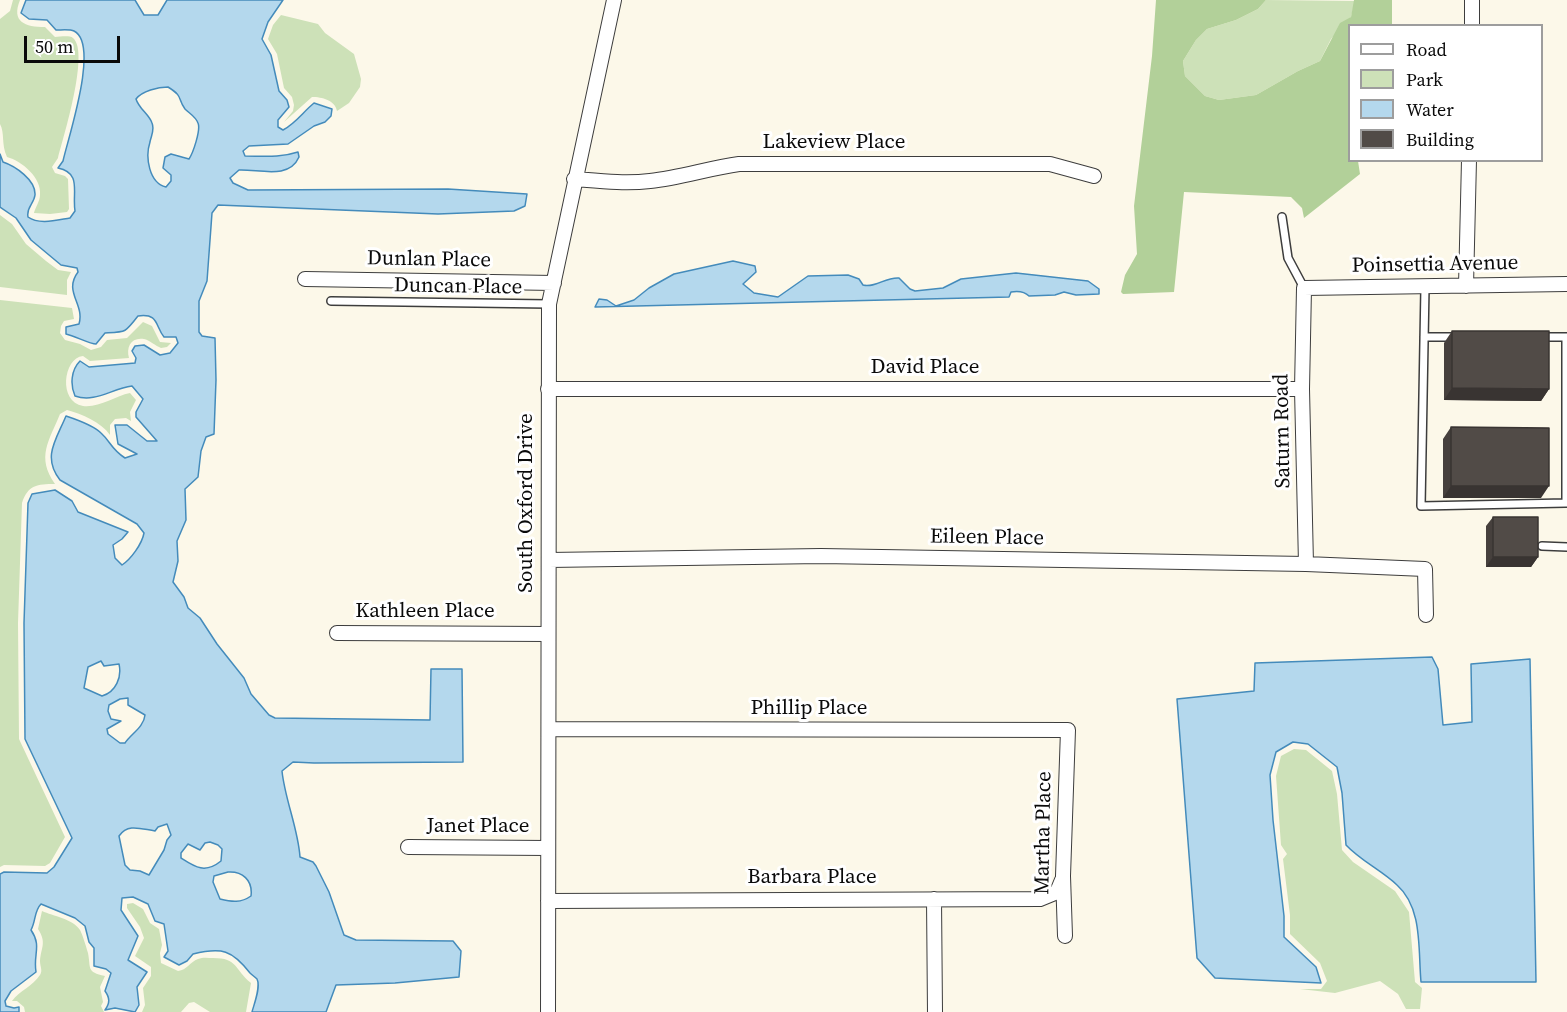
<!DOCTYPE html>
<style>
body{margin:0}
#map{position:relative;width:1567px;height:1012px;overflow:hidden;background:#fcf8e9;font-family:"Source Serif 4",serif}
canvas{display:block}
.legend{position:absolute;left:1348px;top:24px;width:195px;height:138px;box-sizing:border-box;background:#fff;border:2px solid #9d9d9d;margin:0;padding:8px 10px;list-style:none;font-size:18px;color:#0a0a0a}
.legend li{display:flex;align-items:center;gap:12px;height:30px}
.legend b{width:30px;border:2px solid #9d9d9d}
.scale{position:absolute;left:24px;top:36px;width:96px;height:27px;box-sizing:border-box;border:3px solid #0a0a0a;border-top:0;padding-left:8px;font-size:18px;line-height:21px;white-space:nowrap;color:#0a0a0a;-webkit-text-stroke:4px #fff;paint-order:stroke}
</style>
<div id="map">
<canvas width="1567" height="1012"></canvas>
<ul class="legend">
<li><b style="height:8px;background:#fff"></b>Road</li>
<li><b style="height:16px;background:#cde1b8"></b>Park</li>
<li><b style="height:16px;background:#b4d8ed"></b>Water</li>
<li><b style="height:16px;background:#514b47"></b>Building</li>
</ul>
<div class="scale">50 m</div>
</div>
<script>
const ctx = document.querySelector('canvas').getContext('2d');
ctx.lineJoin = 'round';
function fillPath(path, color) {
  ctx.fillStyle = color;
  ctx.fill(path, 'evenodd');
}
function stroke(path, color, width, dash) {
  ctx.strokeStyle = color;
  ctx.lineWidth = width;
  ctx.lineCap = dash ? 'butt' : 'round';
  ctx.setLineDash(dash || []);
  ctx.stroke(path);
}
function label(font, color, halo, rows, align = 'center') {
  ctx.font = font + ' "Source Serif 4",serif';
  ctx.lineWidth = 6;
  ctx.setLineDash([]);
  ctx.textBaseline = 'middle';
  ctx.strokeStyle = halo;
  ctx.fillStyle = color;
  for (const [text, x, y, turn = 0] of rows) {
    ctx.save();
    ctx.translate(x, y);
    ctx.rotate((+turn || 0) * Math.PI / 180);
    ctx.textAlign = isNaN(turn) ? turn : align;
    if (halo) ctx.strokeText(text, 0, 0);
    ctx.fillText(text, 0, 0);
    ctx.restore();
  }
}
fillPath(new Path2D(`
 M13,0H20C11,22 25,27 45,27L55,37C60,37 69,35 73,38C90,52 63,138 58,158L52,167L55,173L65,176L68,179L69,209L67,212L50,214L34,213C35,208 40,201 40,195C42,178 22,161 7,157C1,144 5,133 0,124V19L10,11Z
 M1266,0L1355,1L1351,17L1331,39L1320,61L1298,71L1256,95L1219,100L1205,96L1185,76L1183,61L1196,40L1207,29L1236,20L1258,9Z
 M281,15L318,24L325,33L354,54L361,79L360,87L349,103L337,111C335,100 322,97 312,97L284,122L293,111L294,105L292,97L284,88L277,54L268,39L273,25Z
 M0,215L12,224L26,244L46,261L58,270L71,272L67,280V295L0,287Z
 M0,300L72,308L74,319L64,321L61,326L60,333L65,340L80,344L91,350L101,347L107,340L127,338L143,322L152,326L160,342L171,343L167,347L161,348C156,346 149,340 144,339C131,337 126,347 129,358L90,361L83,356C63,358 58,402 83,406C99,408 115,396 130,393L136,400L130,412L131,421L126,418L115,419L110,425V435C101,422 82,414 67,410L60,414C49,441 36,457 55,484C37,484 28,485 22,503L18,623L19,739L65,837L50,863L45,866L4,865L0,867Z
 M1294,749L1306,750L1332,771L1337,794L1342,850L1353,862L1395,891L1409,912L1415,982L1422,988L1420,1009H1406L1398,994L1380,981L1335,993L1300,989H1321L1327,981L1320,963L1290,934V915L1283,859L1287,854L1281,845L1276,776L1281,756Z
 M133,903L143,909L150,923L159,929L162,945L160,953L161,963L178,971C187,970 190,962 198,959C203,957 208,958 213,958C238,958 234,969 251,983L246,1012H210L194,1002L189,1003L181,1012H142L145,1005L143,988L151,976V967L135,956L144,938L140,927L127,908V904Z
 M42,911C53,916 73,919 80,930C82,933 87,949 88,953C91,968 86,972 105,976L100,987L103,1002L101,1006L104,1012H25L24,1007L17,1001H12C19,991 33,986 40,975C43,970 40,967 40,961C41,947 47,943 38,929Z`), '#cde1b8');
fillPath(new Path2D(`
 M1156,0H1266L1258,9L1236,20L1207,29L1196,40L1183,61L1185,76L1205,96L1219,100L1256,95L1298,71L1320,61L1340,23L1351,17L1354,0H1392V25L1350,26V160L1358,161L1360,174L1304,218L1302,208L1291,197L1184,192L1174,292L1123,294L1121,292L1125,275L1137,254L1134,206L1152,56Z`), '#b2d099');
const water = new Path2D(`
 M26,0H135L144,15H158L167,0H283L268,22L262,39L271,55L279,91L287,100L289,107L278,120V127L283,130C296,123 303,112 314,103L332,109L331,116L325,122L314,126L288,144L249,146L243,151L245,156C263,156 280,158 298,152L299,157C289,180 259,169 239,170L230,178L233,183L248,190L448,189L527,194L525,206L514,211L438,214L218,205L212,213L207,281L199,301V332L202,336L215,338L216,380L214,434L206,437L201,451L198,477L185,489L186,520L177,541L178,561L173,582L184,597L188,608L200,618L217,644L244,678L251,694L269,715L275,718L430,720L431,669H462L463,762L314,763L293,762L282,771C285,800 298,828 300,857L313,862L316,866L329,892L344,935L356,940L453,941L461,951L459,977L395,983L336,985L326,1012H252C254,1004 261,987 257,979C255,977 252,975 250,973C232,950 222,947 193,954L187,961L179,965L164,957L168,951L164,924L155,921L148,904L133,897L122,898L121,910L138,936L128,960L147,972L137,987L139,1005L135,1012L115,1008L105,1010C110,1003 110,998 105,991L111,973L106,969L94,966V948L89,942L85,926L75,918L41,904C34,911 36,921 31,930C42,946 33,954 36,972L11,991L5,1001L6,1006L14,1008L19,1007V1012H0V874L4,872L47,873L54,867L72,838L25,739L24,623L28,503L32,494L55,490L72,501L78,512L128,532L122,539L113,545L115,558L122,565C131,559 142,544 144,533L137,524L60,480C42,457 56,440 66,416C75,419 94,426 101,433C111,442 111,449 125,458L137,454L118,444L115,425H127L147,441H157L136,417V412L143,399L132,386C111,389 95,403 75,396C70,385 71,370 80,361L89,367L135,363L136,358L132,351L135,346L144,345L160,355L170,353L178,343L176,337H164C155,326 159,313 138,316C125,333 126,332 105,333L96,344C90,344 75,336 66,334V327L79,324C85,304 63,292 78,272L77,268L61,265L31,240L16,218L0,207V154L3,162C15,166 36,180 35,195C34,204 26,207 28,217C39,225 57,220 70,218L75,211C72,192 82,173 58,168L63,161C68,138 100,44 74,31C70,29 62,30 56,30L47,20L29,19L21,13ZM168,87C184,97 177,98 185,109C189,113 196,117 198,123C201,130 193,153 189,159L171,154L165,157L163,168L171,175V181L166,187C149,183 145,157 150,142C151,136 155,130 152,123C149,114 139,109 136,99C142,91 158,87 168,87ZM101,661L104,666L119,664C122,677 116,692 102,696L84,688L88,667ZM128,698V705L145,715C144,727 131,734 125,743H120L108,734L107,729L121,721L111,719L108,711L109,705L120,699ZM167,824L171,835L167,840L164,850L149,875L140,871L130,870L125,865L119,836C128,823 141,829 155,831L158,827ZM210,842L218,845L222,849L221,861C205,874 195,867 181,858V853L188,844L200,850L205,843ZM228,872C242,871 253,880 251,896C241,903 232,902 220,899L213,882L214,876Z
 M733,261L755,266L756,272L743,284L754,293L778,297L808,276L848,275L859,279L863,285C876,288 885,277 899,278L910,289L915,291L943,288L961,279L1016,273L1088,281L1099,289V294L1076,295L1064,292L1055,295L1029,296C1024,291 1017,291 1011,292L1009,297L595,307L599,299L607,300L616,306L634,300L649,288L674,274Z
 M1432,657L1438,669L1443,725L1472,722L1471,664L1530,659L1536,982H1421C1418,950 1423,908 1397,885C1381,870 1361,861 1346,845L1342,793L1337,767L1308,744L1293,742L1276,752L1270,775L1273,820L1284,916V937L1316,967L1321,983L1215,978L1197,958L1177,699L1254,691L1255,663Z`);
fillPath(water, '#b4d8ed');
stroke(water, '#448bbb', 1.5);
const lane = new Path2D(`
 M1282,217L1288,258L1304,288
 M1425,287L1421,506L1566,503V337H1542
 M331,301L549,304
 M1424,337H1455
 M1542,546L1567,547`);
const street = new Path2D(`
 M1472,26V0
 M574,179C599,181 625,184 650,181C680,178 709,168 739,164H1050L1094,176
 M305,279L554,283
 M1466,286L1469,160
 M548,389H1302
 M549,560L821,556L1306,564L1425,569L1426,615
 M1306,564L1302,389L1304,288L1567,284
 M337,633L548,634
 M549,729L1068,730L1063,876L1065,936
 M408,847L548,848
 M934,899L935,1012
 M548,901L1040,899L1057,892L1062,880
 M548,1012L549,304L614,0`);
stroke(lane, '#3d3d3d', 10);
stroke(street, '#3d3d3d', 16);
stroke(lane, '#fff', 7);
stroke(street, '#fff', 14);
fillPath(new Path2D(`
 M1452,331L1549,389L1541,401L1444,400V343Z
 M1451,427L1541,498H1443V439Z
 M1493,517L1538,557L1531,567H1486V526Z`), '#46403d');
fillPath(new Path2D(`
 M1452,388L1549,389L1541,401L1444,400Z
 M1451,486H1549L1541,498H1443Z
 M1493,557H1538L1531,567H1486Z`), '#393432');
const building = new Path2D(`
 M1452,331H1549V389L1452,388Z
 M1451,427L1549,428V486H1451Z
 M1493,517H1538V557H1493Z`);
fillPath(building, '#514b47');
stroke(building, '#393432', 1.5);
label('21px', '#0a0a0a', '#fff', [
 ["Lakeview Place",834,143],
 ["Dunlan Place",429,260,1],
 ["Poinsettia Avenue",1435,265,-1],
 ["Duncan Place",458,287,1],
 ["David Place",925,368],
 ["Saturn Road",1283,431,-91],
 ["South Oxford Drive",527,503,-90],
 ["Eileen Place",987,538,1],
 ["Kathleen Place",425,612],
 ["Phillip Place",809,709],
 ["Janet Place",478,827],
 ["Martha Place",1044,833,-89],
 ["Barbara Place",812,878]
]);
</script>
